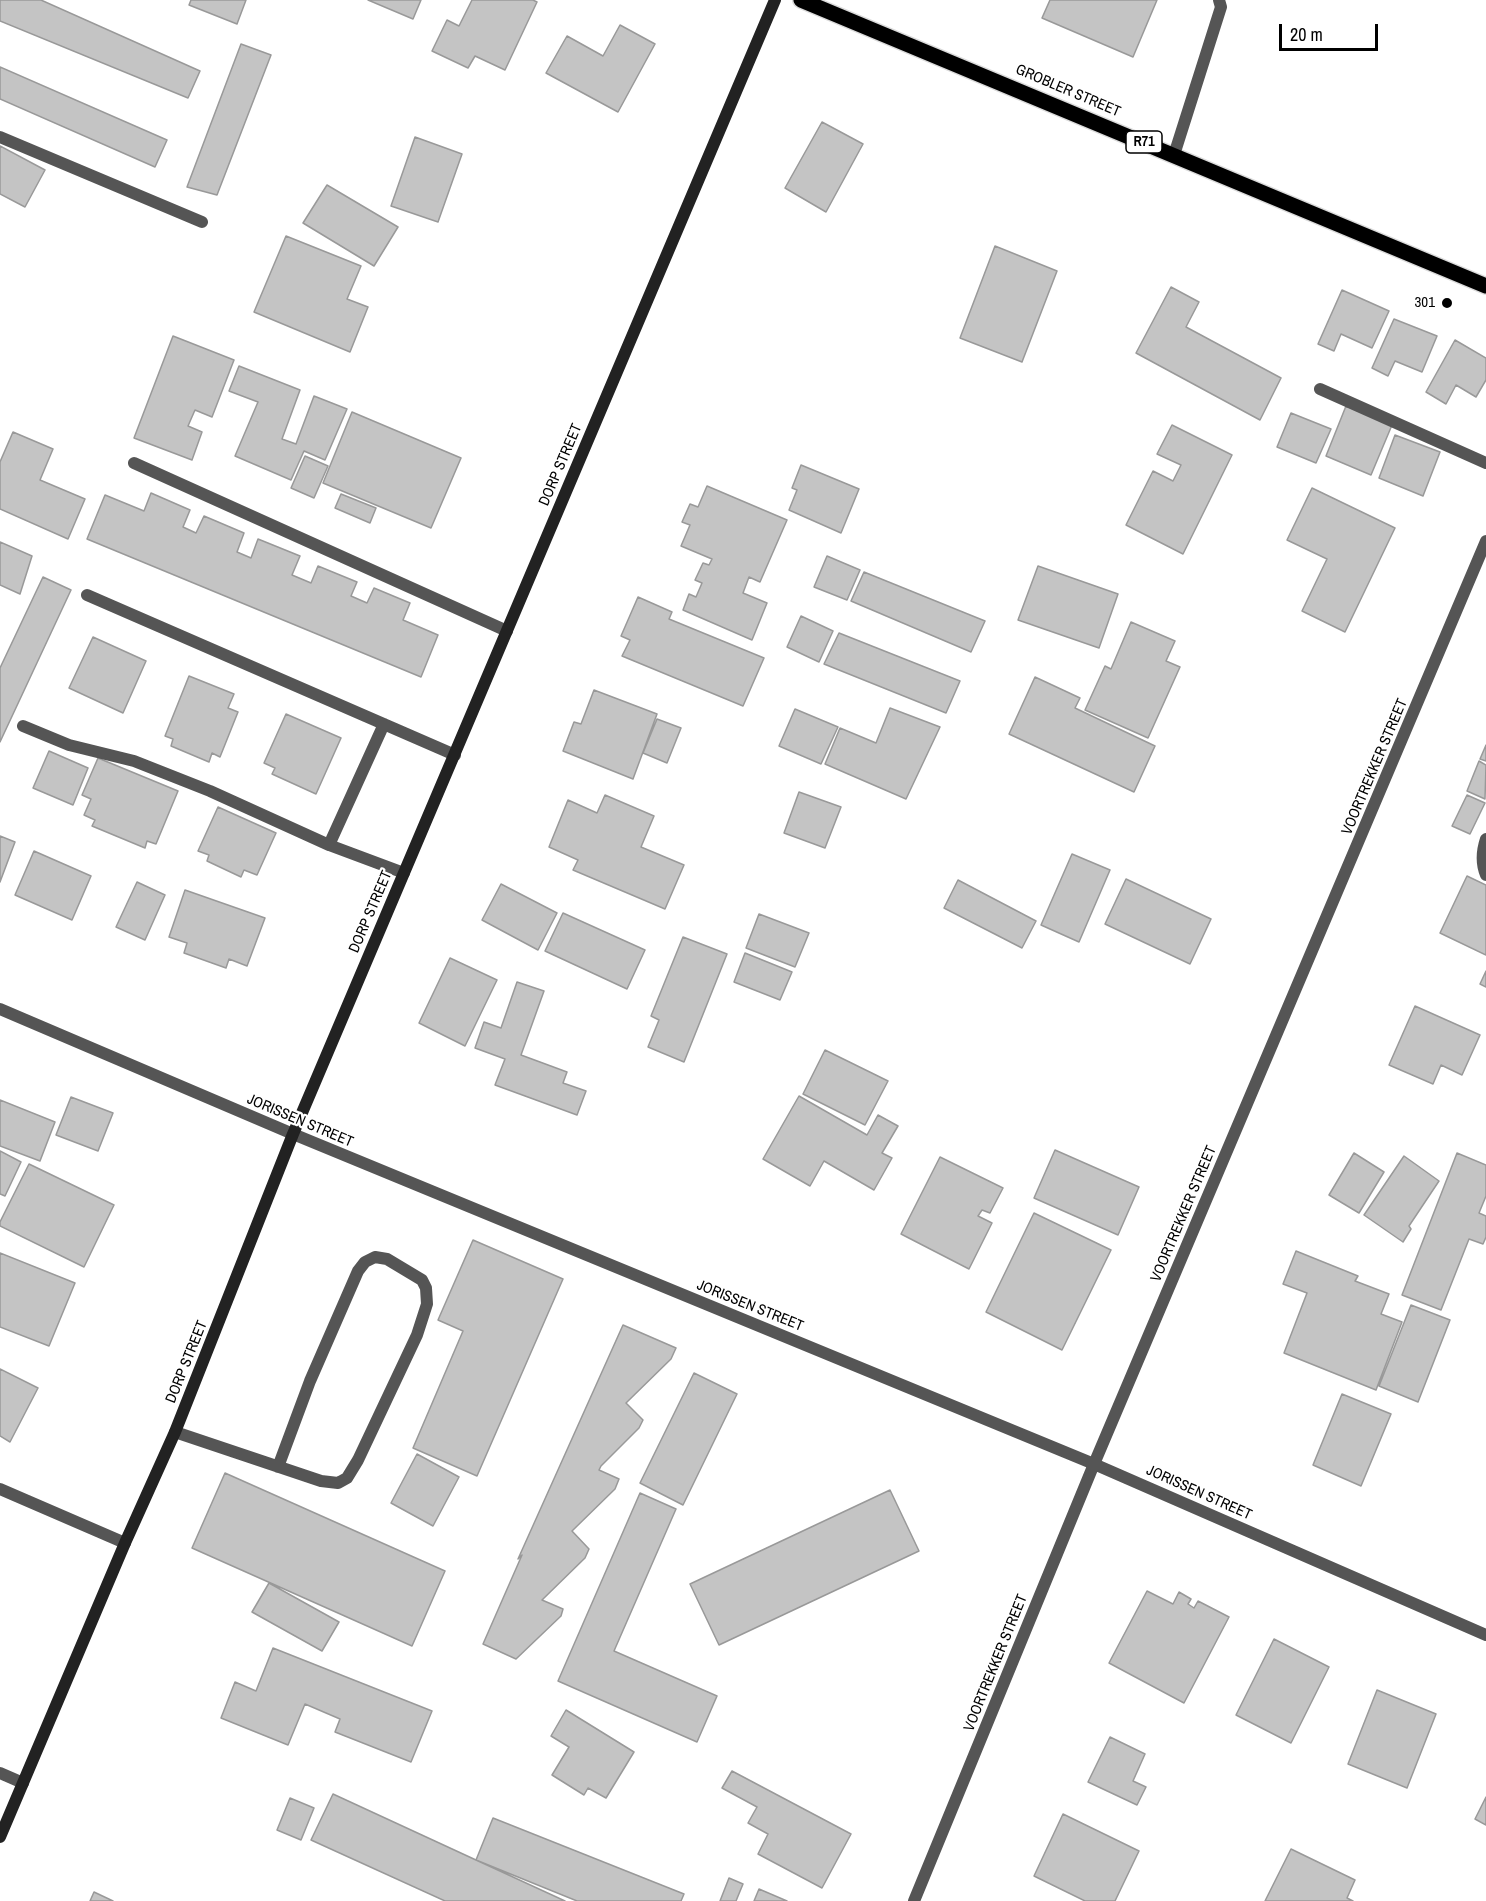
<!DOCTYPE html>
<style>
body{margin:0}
#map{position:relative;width:1486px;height:1901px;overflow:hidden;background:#fff;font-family:"Archivo Narrow",sans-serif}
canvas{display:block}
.scale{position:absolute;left:1279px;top:24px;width:99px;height:27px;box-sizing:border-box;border:3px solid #000;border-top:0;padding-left:8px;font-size:18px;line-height:21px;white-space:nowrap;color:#000;-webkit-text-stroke:4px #fff;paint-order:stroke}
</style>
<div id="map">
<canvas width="1486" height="1901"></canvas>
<div class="scale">20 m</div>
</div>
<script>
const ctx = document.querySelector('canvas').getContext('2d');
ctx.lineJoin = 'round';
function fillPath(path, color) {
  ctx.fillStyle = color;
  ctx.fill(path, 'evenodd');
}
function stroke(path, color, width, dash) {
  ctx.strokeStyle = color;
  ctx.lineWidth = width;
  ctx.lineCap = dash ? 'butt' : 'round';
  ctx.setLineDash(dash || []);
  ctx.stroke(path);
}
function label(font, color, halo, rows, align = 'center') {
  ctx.font = font + ' "Archivo Narrow",sans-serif';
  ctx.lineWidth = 4.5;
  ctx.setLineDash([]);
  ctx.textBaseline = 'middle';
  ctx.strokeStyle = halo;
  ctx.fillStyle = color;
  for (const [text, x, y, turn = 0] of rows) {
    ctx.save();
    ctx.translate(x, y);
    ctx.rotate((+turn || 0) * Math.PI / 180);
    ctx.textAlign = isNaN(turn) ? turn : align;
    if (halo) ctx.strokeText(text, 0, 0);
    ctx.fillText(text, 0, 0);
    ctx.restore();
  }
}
const building = new Path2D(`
 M0,0H41L200,71L188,98L0,21Z
 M191,0H246L237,24L189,5Z
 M368,0H421L413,19Z
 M472,0H533L537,2L505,70L475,56L468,68L432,51L447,20L459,26Z
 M1050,0H1157L1133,57L1042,18Z
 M620,25L655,44L618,112L546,73L567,36L603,56Z
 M241,44L271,55L217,195L187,187Z
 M0,67L167,140L155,167L0,99Z
 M822,122L863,144L826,212L785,188Z
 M415,137L462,154L438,222L391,206Z
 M0,146L45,170L25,207L0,194Z
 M327,185L398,227L374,266L303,223Z
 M286,236L361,266L347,299L368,307L350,352L254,312Z
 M995,246L1057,271L1022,362L960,338Z
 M1171,287L1199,302L1186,327L1281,378L1260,420L1136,353Z
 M1342,290L1389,311L1372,348L1341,334L1334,351L1318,344Z
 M1394,319L1437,336L1422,372L1395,361L1388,376L1372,368Z
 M173,336L234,360L212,417L195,410L188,426L202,432L192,460L134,438Z
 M1455,340L1486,358V380L1476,397L1456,385L1446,404L1426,392Z
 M239,366L300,390L282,439L296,444L314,396L347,409L325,460L304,451L291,480L235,456L258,402L229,391Z
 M1346,406L1392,425L1371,475L1326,456Z
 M352,412L461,458L431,528L323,483Z
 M1291,413L1331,429L1316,463L1277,447Z
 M1172,425L1232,455L1183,554L1126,525L1153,471L1173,481L1181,465L1157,454Z
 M13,432L53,449L40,480L85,499L68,539L0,509V462Z
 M1395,435L1440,452L1423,496L1379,478Z
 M305,456L328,466L314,498L291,488Z
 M801,465L859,489L841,533L789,510L797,490L792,488Z
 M707,486L787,520L760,582L749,577L743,593L767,603L752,640L683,610L689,594L696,597L702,583L695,580L703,563L709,565L712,559L681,546L690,525L682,522L690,504L698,507Z
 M1312,488L1395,528L1345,632L1302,611L1327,559L1287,540Z
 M151,493L190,510L183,527L196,533L204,516L244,533L237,552L251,558L258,539L300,556L292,575L311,583L318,566L357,582L351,596L367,603L374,588L410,603L403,620L438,635L421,677L87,539L105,495L144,511Z
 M341,494L376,508L370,523L335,508Z
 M0,542L32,556L20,594L0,585Z
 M827,556L860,570L847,600L814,587Z
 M1038,566L1118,594L1099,648L1018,620Z
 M864,572L985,621L971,652L851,601Z
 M43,577L71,590L0,742V668Z
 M638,597L672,612L669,619L764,658L743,706L622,656L630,640L621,636Z
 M801,616L833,631L819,662L787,647Z
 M1131,622L1175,641L1166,661L1180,667L1148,738L1085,710L1105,666L1111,669Z
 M839,633L960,681L946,713L824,664Z
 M93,637L146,661L123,713L69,688Z
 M189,676L234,694L228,708L238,712L220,757L212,753L209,762L171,746L173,739L165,736Z
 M1035,677L1080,698L1075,708L1155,746L1134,792L1009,734Z
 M594,690L657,714L633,779L563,751L574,722L581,724Z
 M890,708L940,727L906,799L825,764L840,728L876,743Z
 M795,709L838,727L821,764L779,746Z
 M286,714L341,738L316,794L272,774L275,768L264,763Z
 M657,719L681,728L667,763L643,753Z
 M1486,745V761L1480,759Z
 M49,751L88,768L73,805L33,788Z
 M98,758L178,791L156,844L147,841L145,848L92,826L95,820L84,815L91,799L82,795Z
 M1479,761L1486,765L1485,799L1467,791Z
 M799,792L841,807L825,848L784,833Z
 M605,795L654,816L641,847L684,865L665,909L573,870L578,860L549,847L568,800L597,813Z
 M1467,795L1485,803L1470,834L1452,826Z
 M218,807L276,833L257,875L244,870L241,877L207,861L209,855L198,851Z
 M0,836L15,842L0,882Z
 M34,851L91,876L72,920L15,895Z
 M1072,854L1110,870L1079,942L1041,925Z
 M1467,876L1486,885V955L1440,933Z
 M1126,879L1211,919L1190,964L1105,924Z
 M958,880L1036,921L1022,948L944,908Z
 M137,882L165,895L145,940L116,927Z
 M501,884L557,913L538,950L482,920Z
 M185,890L265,918L247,966L229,959L226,968L184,953L187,943L169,937Z
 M563,913L645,950L627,989L545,951Z
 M759,914L809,933L795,967L746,948Z
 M683,937L727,954L684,1062L648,1047L659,1020L651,1016Z
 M745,953L792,972L780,1000L734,982Z
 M450,958L497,980L465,1046L419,1023Z
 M1486,971V987L1480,984Z
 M517,982L544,991L521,1055L567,1072L563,1083L586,1091L577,1115L495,1085L505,1059L475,1048L484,1022L501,1028Z
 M1415,1006L1480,1035L1462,1075L1441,1065L1433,1084L1389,1065Z
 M825,1050L888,1081L865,1125L803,1094Z
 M799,1096L867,1135L878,1115L898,1126L882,1153L892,1158L874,1190L824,1161L810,1186L763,1159Z
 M71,1097L113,1113L98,1151L56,1135Z
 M0,1100L55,1122L40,1161L0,1146Z
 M1055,1150L1139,1187L1118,1235L1034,1198Z
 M0,1151L21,1162L5,1196L0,1194Z
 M1354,1153L1384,1172L1359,1213L1329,1195Z
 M1457,1153L1486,1165V1196L1479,1213L1486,1216V1237L1483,1244L1469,1239L1441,1310L1402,1295Z
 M1404,1156L1439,1181L1409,1226L1411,1229L1403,1242L1364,1215Z
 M940,1157L1003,1188L990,1213L982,1210L978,1216L992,1223L969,1269L901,1234Z
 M29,1164L114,1205L84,1267L0,1226V1222Z
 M1034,1213L1111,1250L1062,1350L986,1312Z
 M473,1240L563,1279L477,1476L413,1448L463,1331L438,1320Z
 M1296,1251L1358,1276L1355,1281L1389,1294L1381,1314L1402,1322L1376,1390L1284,1353L1307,1293L1283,1284Z
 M0,1253L75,1283L49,1346L0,1327Z
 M1411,1305L1450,1320L1418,1402L1379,1386Z
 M623,1325L676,1348L671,1359L626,1403L643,1420L639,1428L601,1466L599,1470L619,1479L615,1489L572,1531L589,1549L585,1558L542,1600L563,1609L561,1616L516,1659L483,1644L522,1555L518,1559Z
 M0,1369L38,1388L10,1442L0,1436Z
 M694,1373L737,1394L683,1505L640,1483Z
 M1342,1394L1391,1414L1361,1486L1313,1465Z
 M417,1454L459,1477L433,1526L391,1503Z
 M225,1473L445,1571L412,1646L192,1548Z
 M890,1490L919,1551L719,1645L690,1584Z
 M640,1493L676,1509L614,1651L717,1696L697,1742L558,1681Z
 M269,1583L339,1622L322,1651L252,1612Z
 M1147,1591L1173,1604L1179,1592L1191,1599L1188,1604L1194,1608L1198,1601L1229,1617L1184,1703L1109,1663Z
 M1274,1639L1329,1667L1291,1743L1236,1715Z
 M273,1648L432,1711L411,1762L335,1732L340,1719L305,1704L288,1745L221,1718L235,1682L256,1691Z
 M1377,1690L1436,1714L1407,1788L1348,1764Z
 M566,1710L634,1752L606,1798L588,1788L584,1795L552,1775L569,1747L551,1736Z
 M1110,1737L1145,1754L1133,1781L1146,1787L1137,1805L1088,1782Z
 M732,1771L851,1834L822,1888L758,1854L768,1834L748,1823L757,1807L722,1788Z
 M333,1794L476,1860L565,1901H445L311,1840Z
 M1486,1797V1825L1475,1819Z
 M290,1798L314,1808L301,1840L277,1830Z
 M1063,1814L1139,1851L1115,1901H1085L1034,1876Z
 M493,1818L684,1894L681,1901H577L476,1860Z
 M1291,1849L1355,1880L1347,1898L1353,1901H1265Z
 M729,1878L743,1884L736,1901H720Z
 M759,1889L787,1901H754Z
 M94,1892L113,1901H90Z`);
fillPath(building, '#c4c4c4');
stroke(building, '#999', 1.5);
const primary = new Path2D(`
 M801,0L1486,286`);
stroke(primary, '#dbdbdb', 18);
stroke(new Path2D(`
 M0,137L202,222
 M134,463L507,631
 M1486,839C1482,851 1481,863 1486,875
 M175,1432L321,1481L338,1483L347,1478L358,1460L417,1335L427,1304L426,1288L422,1280L387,1259L375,1257L365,1262L358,1271L310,1381L278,1467`), '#555', 12);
stroke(new Path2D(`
 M1174,155L1221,7L1219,0
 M1320,389L1486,463
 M87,595L455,755
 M23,726L69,745L134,761L210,791L329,845L404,873
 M329,845L384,724
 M0,1009L293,1134L1094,1464L1486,1635
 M0,1489L125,1543
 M0,1773L23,1783
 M914,1901L1094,1464L1486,541`), '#555', 12);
stroke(new Path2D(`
 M0,1837L125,1543L175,1432L293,1134L775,0`), '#222', 12);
stroke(primary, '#000', 15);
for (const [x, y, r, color] of [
 [1447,303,6,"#000"]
]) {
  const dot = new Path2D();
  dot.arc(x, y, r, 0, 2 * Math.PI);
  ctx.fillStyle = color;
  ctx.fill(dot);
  stroke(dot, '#fff', 2);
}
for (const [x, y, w] of [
 [1144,142,36]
]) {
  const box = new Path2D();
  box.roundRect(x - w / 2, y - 11, w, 22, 4.5);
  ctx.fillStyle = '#fff';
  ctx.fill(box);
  stroke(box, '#000', 1.5);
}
label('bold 14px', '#000', null, [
 ["R71",1144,142]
]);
label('15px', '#000', '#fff', [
 ["GROBLER STREET",1068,91,23],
 ["DORP STREET",561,465,-67],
 ["VOORTREKKER STREET",1375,767,-67],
 ["DORP STREET",371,912,-67],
 ["JORISSEN STREET",300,1121,23],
 ["VOORTREKKER STREET",1184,1214,-67],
 ["JORISSEN STREET",750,1306,22],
 ["DORP STREET",187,1362,-68],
 ["JORISSEN STREET",1199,1493,24],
 ["VOORTREKKER STREET",996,1663,-68]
]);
label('15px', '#000', '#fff', [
 ["301",1435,303]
], 'right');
</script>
